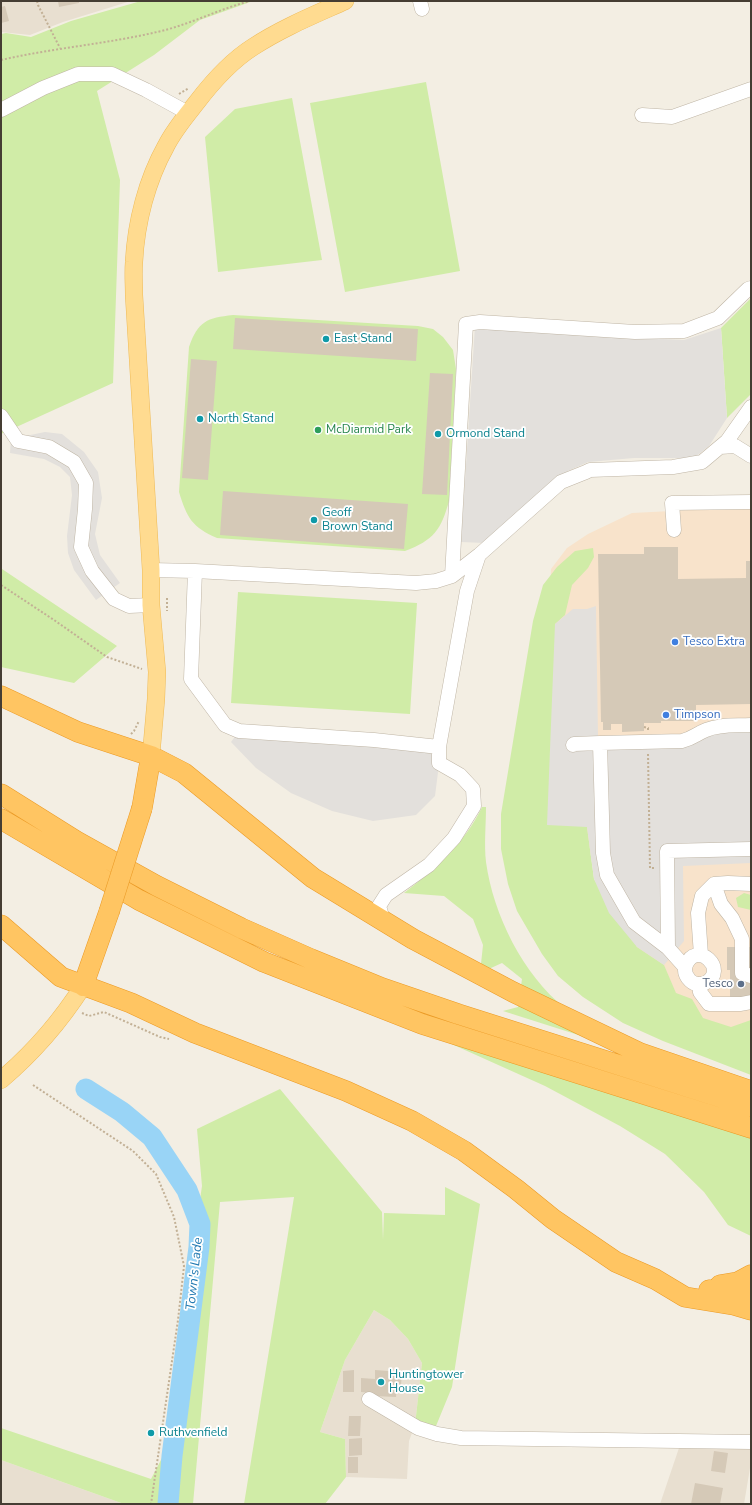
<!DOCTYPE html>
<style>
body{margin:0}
#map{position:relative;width:752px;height:1505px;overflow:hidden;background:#f3eee3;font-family:"Nunito Sans",sans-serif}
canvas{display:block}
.frame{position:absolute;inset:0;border:2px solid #453d33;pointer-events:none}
</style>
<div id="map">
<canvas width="752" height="1505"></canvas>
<div class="frame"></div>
</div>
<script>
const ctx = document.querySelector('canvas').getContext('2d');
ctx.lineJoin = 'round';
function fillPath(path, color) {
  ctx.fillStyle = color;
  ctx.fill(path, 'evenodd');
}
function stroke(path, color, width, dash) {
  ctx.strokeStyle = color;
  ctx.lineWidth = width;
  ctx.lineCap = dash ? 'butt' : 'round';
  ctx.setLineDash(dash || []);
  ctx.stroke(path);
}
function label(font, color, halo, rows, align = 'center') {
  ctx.font = font + ' "Nunito Sans",sans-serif';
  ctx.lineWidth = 3.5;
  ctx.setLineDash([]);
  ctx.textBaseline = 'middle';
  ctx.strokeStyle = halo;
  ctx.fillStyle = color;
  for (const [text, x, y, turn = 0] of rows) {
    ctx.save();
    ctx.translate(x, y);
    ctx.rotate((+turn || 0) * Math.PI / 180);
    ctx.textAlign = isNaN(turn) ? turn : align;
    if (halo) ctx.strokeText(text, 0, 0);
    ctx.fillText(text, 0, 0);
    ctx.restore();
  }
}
fillPath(new Path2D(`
 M1,1H131L63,22L30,35L1,32Z
 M374,1310L390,1320L408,1339L422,1363L415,1425L409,1441L407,1479L346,1477L345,1439L320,1432L345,1360Z
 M680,1445L751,1446V1462L744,1504H660Z
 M1,1460L124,1504H1Z`), '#e8dfd0');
fillPath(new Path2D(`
 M751,507V1039L711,1031L604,917L586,831L543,830L551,569L567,548L588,534L632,513Z`), '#f8e3cb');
fillPath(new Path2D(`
 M141,1H253L200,20L154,55L97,91L120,180L113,383L1,434V34L6,33L31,37L71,21Z
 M426,82L460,271L345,292L310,103Z
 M292,98L322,260L218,272L205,137L235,109Z
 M751,298V394L727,418L721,328Z
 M233,315L418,326L433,329L443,337L453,350L456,369L449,501C441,530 434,540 405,551L217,538C192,527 187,518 179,492L189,347C198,321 207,318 233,315Z
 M593,548L594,557L588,568L572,585L565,615L555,624L587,827L594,879L637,947L664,965L676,993L692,999L703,1018L731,1027L751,1020V1075L663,1041L623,1023L583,997L558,976L542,954L517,911L508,884L501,849V814L533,621L543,585L557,567L575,551Z
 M1,564L2,569L117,646L74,683L1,667Z
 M238,592L417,603L410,714L231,703Z
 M482,807H486C486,825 484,844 486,862C493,914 523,975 565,1008C574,1015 594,1023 606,1028C638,1044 671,1059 704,1075L503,1011L518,1007L522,979L502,963L480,973L483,945L473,919L444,896L404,893C435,869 465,843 482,807Z
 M744,893L751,895V910L738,907L736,898Z
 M387,1015L751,1133V1236L728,1225L704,1192L665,1154L620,1126L545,1086Z
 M280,1089L382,1212L383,1240L384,1213L445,1215V1187L480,1204L452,1387L436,1426L415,1425L422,1363L408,1339L390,1320L374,1310L345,1360L320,1432L345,1439L346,1477L325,1504H244L294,1197L220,1202L193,1504H124L1,1460V1428L151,1479L162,1458L202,1186L197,1129Z`), '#d0eca7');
fillPath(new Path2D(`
 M475,326L600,336L684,340L721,328L727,418L709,446L694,458H634L588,462L568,471L485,543L461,542Z
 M45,432L62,434L84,452L98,472L102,498L95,534L100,555L120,583L96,600L74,570L68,553L67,536L72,495L70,477L60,467L44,459L10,453L11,439Z
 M596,606L598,737L686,735L751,720V863L683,866L684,941L664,965L637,947L609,913L594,879L587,827L547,825L555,624L573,609H587Z
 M239,731L439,747L440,756L435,796L416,815L373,821L332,811L291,793L256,768L231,742Z`), '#e3e0dc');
stroke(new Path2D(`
 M86,1089L122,1112L152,1137L187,1190L200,1224L199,1247L172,1456L168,1504`), '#99d4f6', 21);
fillPath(new Path2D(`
 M58,1H79V3L59,7Z
 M5,6L9,21L1,23V7Z
 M235,318L418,329L416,361L233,349Z
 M191,359L217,361L208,480L182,478Z
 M430,373L453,374L447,495L422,494Z
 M223,491L408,504L404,549L220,535Z
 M644,547H678V579L746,578V561H751V704L696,705V721H661V723H644V731L622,732V724H611V730H603V722H601L598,554H644Z
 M727,947H751V998H730V970H727Z
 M354,1370V1392H343V1371Z
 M375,1370L402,1372L401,1386H397L396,1397L374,1396V1393L361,1392V1378L375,1379Z
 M349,1416H361L360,1436H348Z
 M362,1438V1455L349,1456V1439Z
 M714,1451L728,1453L725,1473L711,1471Z
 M348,1457H358V1473H348Z
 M695,1483L723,1488L720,1504H691Z`), '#d5c9b7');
const minor = new Path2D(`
 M420,1L422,9
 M1,110L43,88L78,74H112L146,90L188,113
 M642,115L672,117L751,89
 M1,416L18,441L49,447L74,462L86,483L85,509L81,547L92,571L114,599L129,606L151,605
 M720,447L735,446L751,456
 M674,530L672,503L751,502
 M479,555L467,591L439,747L374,740L239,731L225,725L191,679L195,571L416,583L436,581L452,576L479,555L561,482L586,472L590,470L673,467L702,462L727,441L751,407
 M151,570L195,571
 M452,576L466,324L480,322L635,332L684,331L718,318L748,289L751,288
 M573,745L574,744L600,743
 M714,884L721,904L732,918L742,939V973L751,976
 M383,920L379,906L386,895L429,865L454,838L474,806L473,789L460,775L439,763V747
 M668,948L667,851L751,849
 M701,955L698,913L702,896L714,884L728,883L751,884
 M685,967C696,937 730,971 705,983C693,988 684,977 685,967L668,948L634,922L607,875L603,853L600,743L682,741C694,738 696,734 706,730C720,724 736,726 751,725
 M699,984L700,992L709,1004H741L751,1002
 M369,1399L418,1428L437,1434L461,1438L751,1442`);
const major = new Path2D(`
 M151,756L156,699L157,672L151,605V570L134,295C134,284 133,273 134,262C136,222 147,180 166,146C174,130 186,116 197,102C213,81 231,61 253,47C282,28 314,15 345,1
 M1,1080C34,1052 60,1022 83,986`);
const highway = new Path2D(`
 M1,696L78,732L151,756L184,773L313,878L413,939L513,992L640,1053L751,1091
 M1,794L76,841L157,886L241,928L311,959L382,988L458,1014L751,1107
 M142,808L151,756
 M1,819L139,900L264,962L422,1024L751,1128
 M1,925L61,977L131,1003L195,1033L346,1091L412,1121L464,1151L516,1189L553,1219L616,1262L655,1279L685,1297L734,1305L751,1310
 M83,986L109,912
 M720,1285L738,1282L751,1275
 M709,1290L751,1292`);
stroke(minor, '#bfb5a5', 15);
stroke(major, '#eeba56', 18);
stroke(highway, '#eb9a25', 21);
stroke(new Path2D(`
 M37,1L38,5L60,48
 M1,60C53,48 106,44 157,32C189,25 219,9 250,1
 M179,94L189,88
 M1,585L54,620L107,657L142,669
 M167,598V611
 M644,727L648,728V730
 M131,734L134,731L139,721
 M648,754L650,868H656
 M82,1013L89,1016L104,1012L160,1037L169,1039
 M33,1085L133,1151L156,1174L174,1217L184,1266L178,1320L151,1504`), '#c2b095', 2, [2, 2]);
stroke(minor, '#fff', 14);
stroke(major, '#ffdb90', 17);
stroke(highway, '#ffc562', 20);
const highwayBridge = new Path2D(`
 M109,912L142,808`);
stroke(highwayBridge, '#eb9a25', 21, []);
stroke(highwayBridge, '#ffc562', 20);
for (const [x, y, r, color] of [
 [326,339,4,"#0f9aa8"],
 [200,419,4,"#0f9aa8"],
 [318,430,4,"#2e9e5b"],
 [438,434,4,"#0f9aa8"],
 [314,520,4,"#0f9aa8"],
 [675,642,4,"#3f7fe0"],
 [666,715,4,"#3f7fe0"],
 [741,984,4,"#5c6f8a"],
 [381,1382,4,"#0f9aa8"],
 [151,1433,4,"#0f9aa8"]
]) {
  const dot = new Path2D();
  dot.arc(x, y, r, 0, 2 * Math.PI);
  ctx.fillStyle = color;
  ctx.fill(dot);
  stroke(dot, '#fff', 1.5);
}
label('12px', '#0d838f', '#fff', [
 ["East Stand",334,339],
 ["North Stand",208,419],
 ["Ormond Stand",446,434],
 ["Geoff",322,513],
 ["Brown Stand",322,527],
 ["Huntingtower",389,1375],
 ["House",389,1389],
 ["Ruthvenfield",159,1433]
], 'left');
label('12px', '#27864d', '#fff', [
 ["McDiarmid Park",326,430]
], 'left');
label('12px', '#366cbe', '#fff', [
 ["Tesco Extra",683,642],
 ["Timpson",674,715]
], 'left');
label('12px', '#4e5e75', '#fff', [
 ["Tesco",733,984]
], 'right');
label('italic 13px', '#227ab2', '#fff', [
 ["Town's Lade",195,1274,-84]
]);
</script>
